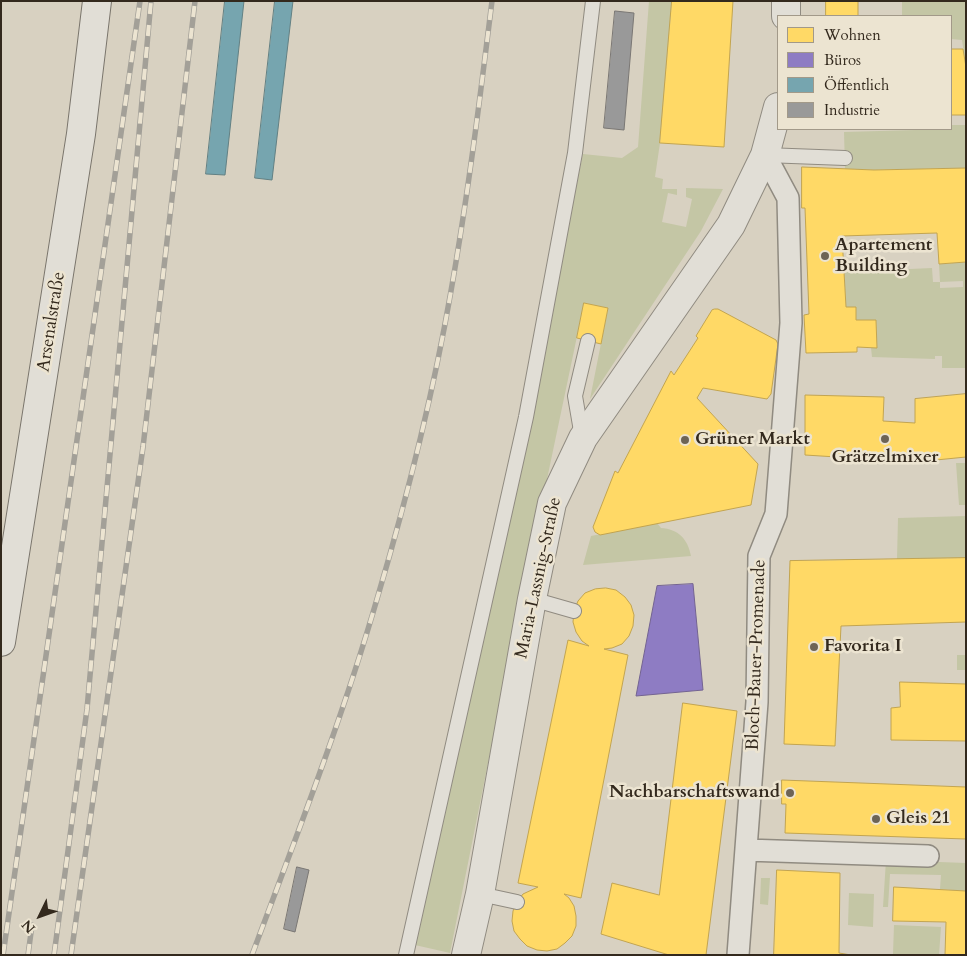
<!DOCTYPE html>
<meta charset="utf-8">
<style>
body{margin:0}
#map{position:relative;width:967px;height:956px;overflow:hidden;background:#d8d1c1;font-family:Cardo,serif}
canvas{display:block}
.frame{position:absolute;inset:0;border:2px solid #33291d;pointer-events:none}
.legend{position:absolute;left:777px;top:15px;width:175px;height:115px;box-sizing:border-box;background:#ece4d1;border:1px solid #a29989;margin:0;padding:6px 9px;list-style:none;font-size:15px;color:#33291d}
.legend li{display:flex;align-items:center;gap:10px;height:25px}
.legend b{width:25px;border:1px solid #a29989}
.north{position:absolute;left:15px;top:891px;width:50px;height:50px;-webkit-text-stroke:4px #ece4d1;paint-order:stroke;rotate:228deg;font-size:14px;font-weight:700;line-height:20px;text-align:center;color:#33291d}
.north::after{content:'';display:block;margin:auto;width:18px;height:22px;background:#33291d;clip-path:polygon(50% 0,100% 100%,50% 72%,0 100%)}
</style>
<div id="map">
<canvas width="967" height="956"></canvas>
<div class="frame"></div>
<ul class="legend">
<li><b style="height:14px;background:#ffd966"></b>Wohnen</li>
<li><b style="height:14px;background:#8e7cc3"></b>Büros</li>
<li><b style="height:14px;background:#76a5af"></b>Öffentlich</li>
<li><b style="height:14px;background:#999"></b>Industrie</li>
</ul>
<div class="north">N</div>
</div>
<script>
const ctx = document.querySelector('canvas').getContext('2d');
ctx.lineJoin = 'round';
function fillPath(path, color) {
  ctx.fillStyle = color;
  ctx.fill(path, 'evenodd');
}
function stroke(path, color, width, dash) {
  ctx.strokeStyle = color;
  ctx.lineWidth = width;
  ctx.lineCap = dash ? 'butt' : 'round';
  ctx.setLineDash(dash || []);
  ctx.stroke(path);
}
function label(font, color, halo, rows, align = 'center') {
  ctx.font = font + ' Cardo,serif';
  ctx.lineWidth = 5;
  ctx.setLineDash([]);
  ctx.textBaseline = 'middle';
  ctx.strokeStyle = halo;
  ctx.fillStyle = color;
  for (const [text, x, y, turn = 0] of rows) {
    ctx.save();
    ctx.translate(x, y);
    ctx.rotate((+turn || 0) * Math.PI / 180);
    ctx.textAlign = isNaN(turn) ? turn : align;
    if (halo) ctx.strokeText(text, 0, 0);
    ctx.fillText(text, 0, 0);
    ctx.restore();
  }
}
fillPath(new Path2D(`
 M649,1H672L660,143L655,177L663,179L662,189H677V195L668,193L662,222L686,227L692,199L686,197V188L723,189L701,231L590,399L608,308L584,303L500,703L450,953L415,945L469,701L583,154L622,158L638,147Z
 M909,1H966V67L962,40L951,39V16H902V2Z
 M951,125H966V168L874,170L845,169L844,132L951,129Z
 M966,262V368H942V356H935V359L872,357L871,348L877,347L876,320H856V307H846L844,272L932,268L933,282H940L939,264ZM963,281V287L940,288V282Z
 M956,463H966V505H959Z
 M966,516V558L897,559L898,518Z
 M657,523L661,528C678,529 688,539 691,556L583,565L591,536Z
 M957,655H966V670H957Z
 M886,860L966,863V891L940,889L941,875L890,874L888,907H883Z
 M761,878H770L768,905L760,904Z
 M849,893L874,894L873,927L848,925Z
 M894,925L941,927L939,955L893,954Z`), '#c4c6a5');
const homes = new Path2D(`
 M672,1H733L724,147L660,143Z
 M826,1H858V16H826Z
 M951,49H963L966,67V115H951Z
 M802,167L874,170L966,168V262L939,264L937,233L842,236L846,307H856V320H876L877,348L857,347V352L806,353L804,315L809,314L805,208H802Z
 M584,303L608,308L601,344L577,338Z
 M715,309H718L776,340L778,344L771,394L767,399L703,388L697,398L758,464L751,505L600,535L595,532L593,527L615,471L618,473L671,371L674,375L698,338L696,336L712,310Z
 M966,394V457L916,462L805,455V395L884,397L883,421L915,423V399Z
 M966,558V622L841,626L835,746L784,744L790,561Z
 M606,588L616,590L625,597L631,605L634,615L633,626L629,636L622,644L612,648L604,649L628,655L581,898L564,894L569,898L574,906L576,916V926L572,936L565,943L557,949L547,951L537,950L527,946L520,939L514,931L512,921L513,911L517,902L523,894L538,887L518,883L568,640L589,646L582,641L576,632L573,622L574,611L578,601L585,593L595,589Z
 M900,682L966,684V741L891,740V708L900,707Z
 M683,703L737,711L706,955H669L601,934L612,883L659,895Z
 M782,780L966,787V839L785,833L786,804H782Z
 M777,870L840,873L839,953L851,955H774Z
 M894,887L966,891V955H945L946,922L893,921Z`);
fillPath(homes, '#ffd966');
stroke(homes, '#c2a450', 1);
const offices = new Path2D(`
 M693,584L703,690L636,696L657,586Z`);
fillPath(offices, '#8e7cc3');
stroke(offices, '#736391', 1);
const public = new Path2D(`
 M225,1H244L225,175L206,174Z
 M275,1H293L272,180L255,178Z`);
fillPath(public, '#76a5af');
stroke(public, '#628083', 1);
const industry = new Path2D(`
 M615,11L634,13L624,130L604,128Z
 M297,867L309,870L295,932L284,929Z`);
fillPath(industry, '#999');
stroke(industry, '#7a7774', 1);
const service = new Path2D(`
 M765,155L845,158
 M582,437L575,396L588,341
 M532,599L574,611
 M480,894L517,902
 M406,955L526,417L575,153L593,1`);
const pedestrian = new Path2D(`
 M746,850L928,856
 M738,955L757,702L759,556L776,514L791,323L788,198L765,155`);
const minor = new Path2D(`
 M786,1V16
 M466,955L480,894L532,599L552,503L583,438L731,225L765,155L778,107`);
const secondary = new Path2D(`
 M1,642L81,134L97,1`);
stroke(service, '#908b81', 16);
stroke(pedestrian, '#908b81', 24);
stroke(minor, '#908b81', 30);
stroke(secondary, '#79746b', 30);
stroke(service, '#e1ded6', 14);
stroke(pedestrian, '#e1ded6', 21);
stroke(minor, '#e1ded6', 28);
stroke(secondary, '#e1ded6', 28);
const rail = new Path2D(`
 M3,955L140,1
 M28,955L32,925
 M54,955L87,709L151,1
 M71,955L143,447L195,1
 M252,955C296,837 342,720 377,599C407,498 433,395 451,291C468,195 480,98 492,1`);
stroke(rail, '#a3a098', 5.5);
stroke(rail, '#ece4d1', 4, [11]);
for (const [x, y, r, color] of [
 [825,256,5,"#6d6456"],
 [885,439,5,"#6d6456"],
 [685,440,5,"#6d6456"],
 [814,647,5,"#6d6456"],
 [790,793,5,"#6d6456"],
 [876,819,5,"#6d6456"]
]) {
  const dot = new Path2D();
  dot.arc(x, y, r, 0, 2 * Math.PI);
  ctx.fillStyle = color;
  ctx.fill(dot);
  stroke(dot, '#ece4d1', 2);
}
label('bold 18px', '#33291d', '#ece4d1', [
 ["Apartement",835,246],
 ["Building",835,267],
 ["Grüner Markt",695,440],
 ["Grätzelmixer",885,458,"center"],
 ["Favorita I",824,647],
 ["Nachbarschaftswand",780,793,"right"],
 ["Gleis 21",886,819]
], 'left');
label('18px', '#33291d', '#ece4d1', [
 ["Arsenalstraße",52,322,-81],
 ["Maria-Lassnig-Straße",539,578,-78],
 ["Bloch-Bauer-Promenade",757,655,-88]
]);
</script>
